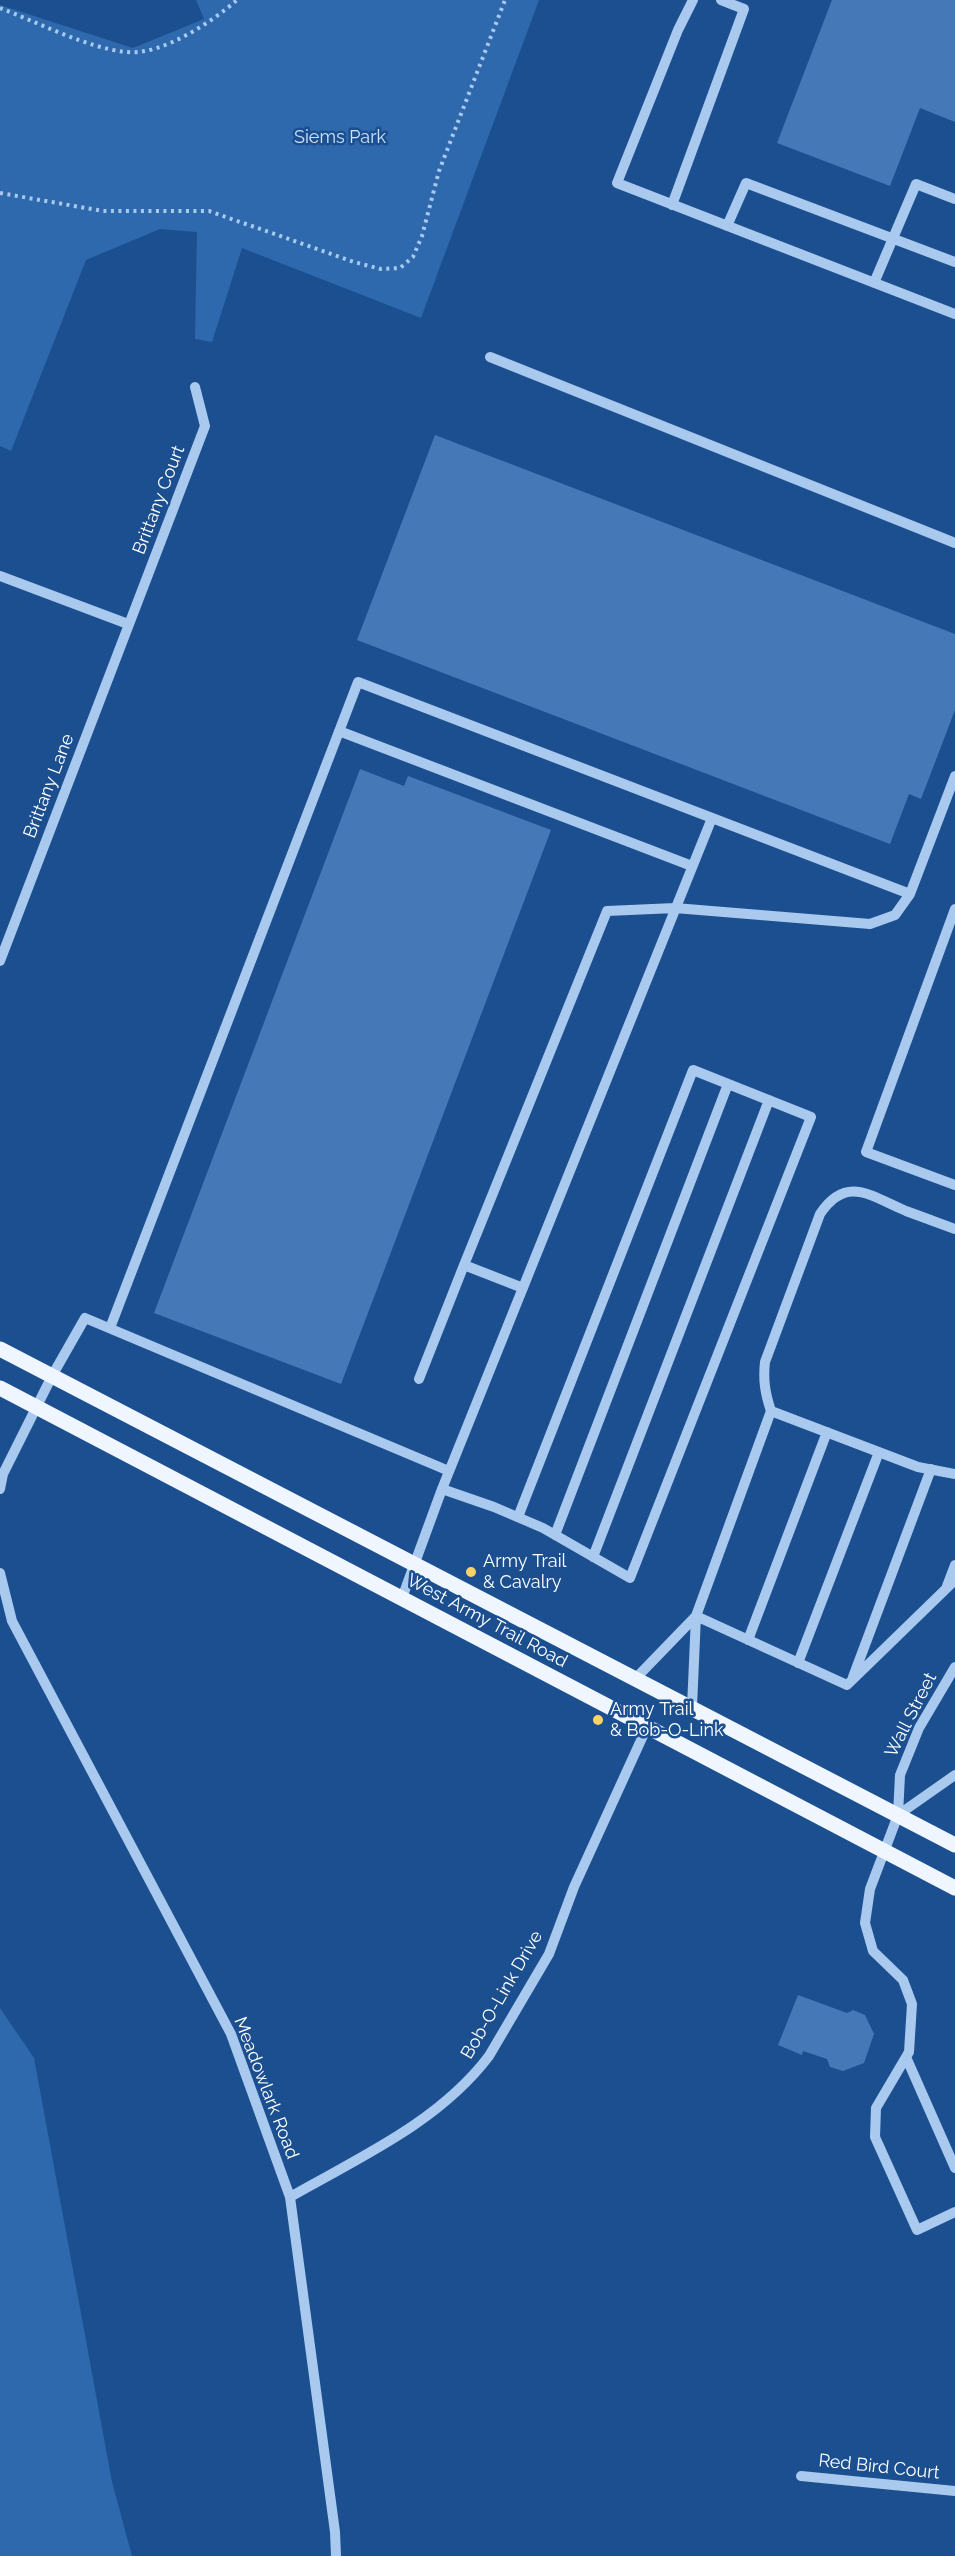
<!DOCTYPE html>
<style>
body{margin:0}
canvas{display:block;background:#1b4f8f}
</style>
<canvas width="955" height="2556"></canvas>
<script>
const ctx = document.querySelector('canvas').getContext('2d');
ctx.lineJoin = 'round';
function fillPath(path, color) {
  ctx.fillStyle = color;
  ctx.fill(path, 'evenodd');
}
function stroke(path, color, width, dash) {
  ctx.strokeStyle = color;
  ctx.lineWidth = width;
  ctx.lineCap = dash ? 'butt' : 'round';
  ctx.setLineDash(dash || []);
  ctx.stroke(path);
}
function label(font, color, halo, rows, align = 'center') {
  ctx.font = font + ' Raleway,sans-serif';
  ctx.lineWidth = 5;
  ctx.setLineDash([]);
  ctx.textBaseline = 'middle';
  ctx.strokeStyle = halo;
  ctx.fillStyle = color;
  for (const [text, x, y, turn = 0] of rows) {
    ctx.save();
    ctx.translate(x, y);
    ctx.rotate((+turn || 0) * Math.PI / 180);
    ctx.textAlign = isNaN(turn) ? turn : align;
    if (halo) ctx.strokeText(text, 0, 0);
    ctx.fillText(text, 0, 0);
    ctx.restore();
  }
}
fillPath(new Path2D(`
 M196,0H539L421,318L242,248L212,342L195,339L197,232L160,229L86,260L11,451L0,446V5L133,48L204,19Z
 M0,2008L34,2058L112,2482L132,2556H0Z`), '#2e69ad');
fillPath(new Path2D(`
 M832,0H955V122L920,108L890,186L777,143Z
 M435,435L955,634V710L921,799L909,794L890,844L357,640Z
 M360,769L404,786L408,776L551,830L341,1384L154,1313Z
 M798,1995L847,2013L853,2010L865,2015L874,2034L864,2063L843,2071L830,2067L827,2059L803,2051L802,2055L778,2045Z`), '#4478b7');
stroke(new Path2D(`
 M0,8C37,22 87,48 126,52C161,56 212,22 237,0
 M0,193L103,211H209L354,262L381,269L400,268L413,257L422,236L439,171L505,0`), '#a9c9ee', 4, [3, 4.5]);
stroke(new Path2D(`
 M693,0L678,30L617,183L955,314
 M672,205L744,9L721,0
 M727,226L746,183L955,262
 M874,283L916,184L955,199
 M490,357L955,543
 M0,576L128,624
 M339,731L692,866
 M910,894L955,776
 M955,909L866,1152L955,1185
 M0,961L205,426L195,387
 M110,1328L358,682L910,894L895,915L870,924L675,908L607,911L464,1265L523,1288
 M419,1379L464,1265
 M771,1411C765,1393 763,1380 765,1362L820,1214C847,1174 872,1197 906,1211C922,1217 939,1223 955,1229
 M0,1489L3,1474L52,1376L85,1318L449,1471
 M442,1489L494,1507L543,1528L630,1578L811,1117L693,1070L518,1517
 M555,1535L728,1084
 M593,1557L769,1100
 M0,1573L12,1621L231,2034L290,2197L335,2532L336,2556
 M947,1586L955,1565
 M402,1598L442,1489L712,818
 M696,1616L847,1685L955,1580
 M748,1640L827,1432
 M798,1663L879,1452
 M955,1667L919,1728L900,1775L898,1815L870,1889L865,1923L873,1951L903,1980L912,2004L909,2052L876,2108L875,2137L917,2230L955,2212
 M853,1677L931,1469
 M636,1678L696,1616
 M692,1707L696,1616L771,1411L918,1467L955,1474
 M898,1815L955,1775
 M906,2057L955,2168
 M290,2197C360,2157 439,2122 489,2056L549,1954L574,1887L647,1727
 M801,2476L955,2491`), '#a9c9ee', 10);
stroke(new Path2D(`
 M0,1349L955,1845
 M0,1388L955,1888`), '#f0f6ff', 15);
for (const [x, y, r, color] of [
 [471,1572,6,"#ffd166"],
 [598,1720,6,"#ffd166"]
]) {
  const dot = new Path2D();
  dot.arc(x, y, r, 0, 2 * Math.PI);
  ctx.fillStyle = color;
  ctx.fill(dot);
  stroke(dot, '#1b4f8f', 2);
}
label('18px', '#cfe3fa', '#1b4f8f', [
 ["Siems Park",340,138]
]);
label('18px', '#fff', '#1b4f8f', [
 ["Brittany Court",159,500,-69],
 ["Brittany Lane",49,786,-69],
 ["West Army Trail Road",487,1621,28],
 ["Wall Street",911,1715,-63],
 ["Bob-O-Link Drive",502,1995,-60],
 ["Meadowlark Road",266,2088,69],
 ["Red Bird Court",879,2467,6]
]);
label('18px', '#fff', '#1b4f8f', [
 ["Army Trail",483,1562],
 ["& Cavalry",483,1583],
 ["Army Trail",610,1710],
 ["& Bob-O-Link",610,1731]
], 'left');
</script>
